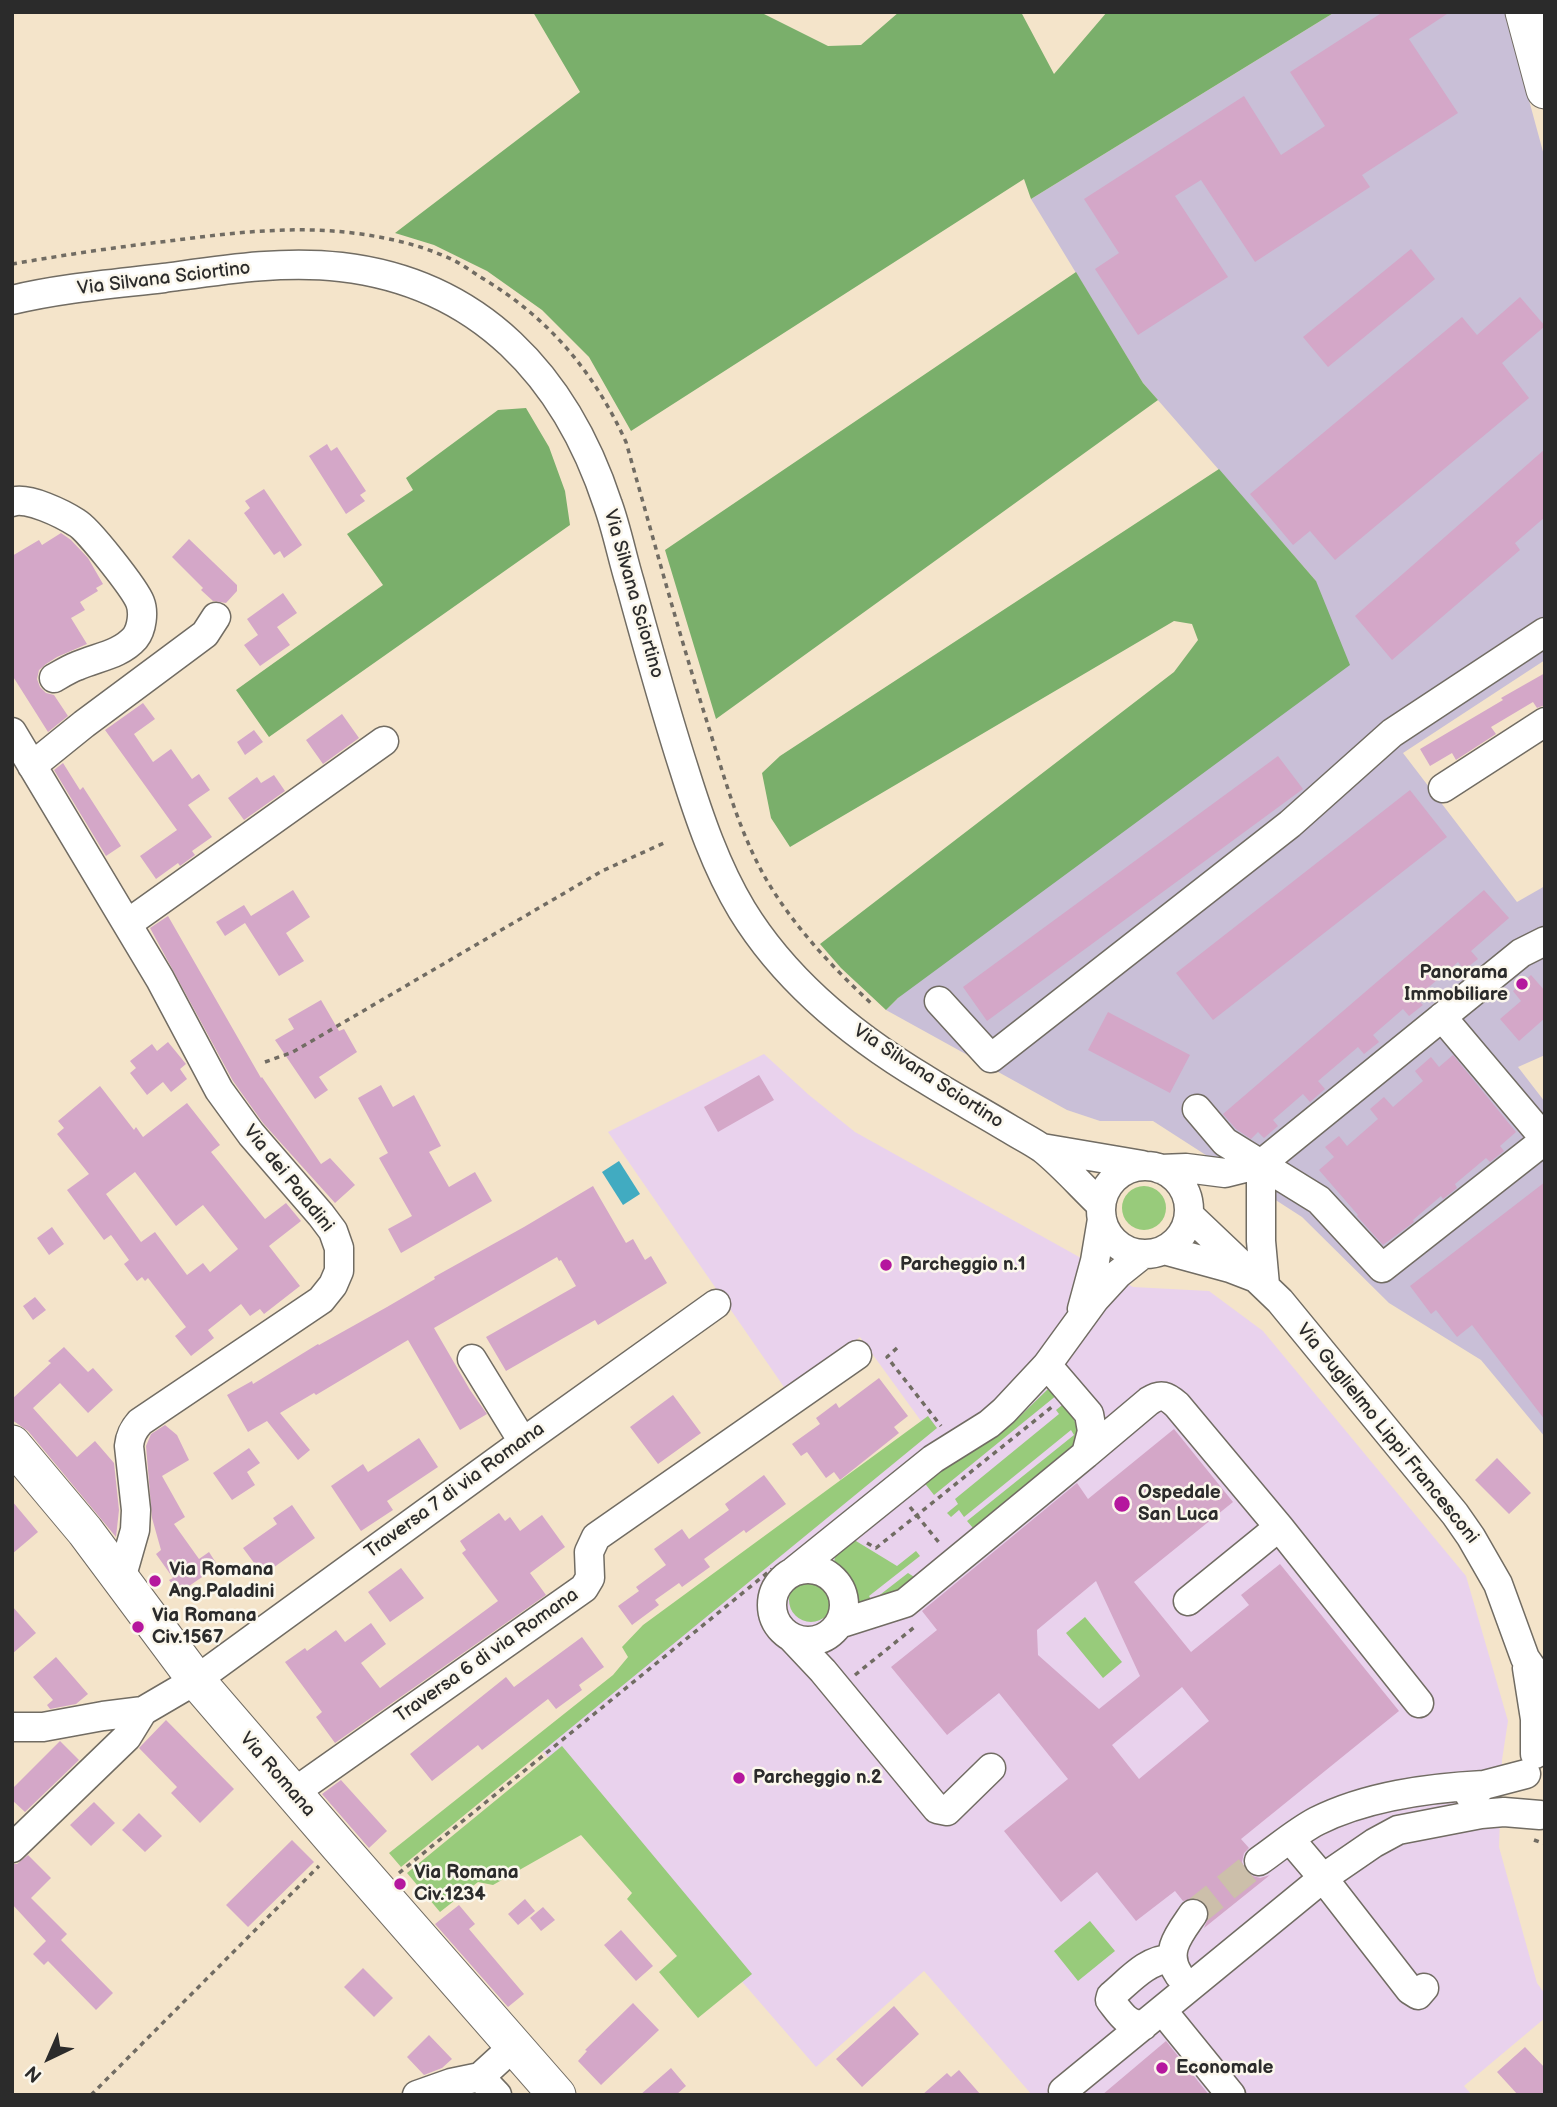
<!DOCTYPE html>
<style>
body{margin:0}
#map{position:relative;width:1557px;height:2107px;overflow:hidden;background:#f4e4ca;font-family:"Balsamiq Sans",sans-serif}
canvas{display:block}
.frame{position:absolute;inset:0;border:14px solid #2b2b2b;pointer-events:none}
.north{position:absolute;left:14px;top:2023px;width:70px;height:70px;-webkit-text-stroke:5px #fbf7ec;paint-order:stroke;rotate:224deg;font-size:19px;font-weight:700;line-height:28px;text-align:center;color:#2b2b2b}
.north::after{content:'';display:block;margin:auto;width:24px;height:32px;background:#2b2b2b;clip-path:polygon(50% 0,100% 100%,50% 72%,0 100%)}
</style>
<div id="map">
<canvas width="1557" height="2107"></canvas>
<div class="frame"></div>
<div class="north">N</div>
</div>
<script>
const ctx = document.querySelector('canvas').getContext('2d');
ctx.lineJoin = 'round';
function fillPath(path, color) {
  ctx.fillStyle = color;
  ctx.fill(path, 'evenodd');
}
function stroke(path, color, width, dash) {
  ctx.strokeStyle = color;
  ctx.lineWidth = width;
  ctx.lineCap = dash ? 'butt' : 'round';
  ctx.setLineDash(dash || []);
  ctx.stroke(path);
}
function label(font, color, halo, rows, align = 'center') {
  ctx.font = font + ' "Balsamiq Sans",sans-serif';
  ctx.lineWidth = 5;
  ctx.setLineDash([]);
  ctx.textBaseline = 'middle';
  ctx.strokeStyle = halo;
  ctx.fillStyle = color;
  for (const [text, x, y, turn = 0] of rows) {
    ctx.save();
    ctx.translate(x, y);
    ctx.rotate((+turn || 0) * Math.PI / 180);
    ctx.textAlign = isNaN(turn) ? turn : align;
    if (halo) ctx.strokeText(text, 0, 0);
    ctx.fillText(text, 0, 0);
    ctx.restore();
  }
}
fillPath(new Path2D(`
 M764,1054L809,1095L855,1132L1133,1287L1209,1291L1263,1331L1466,1576L1508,1721L1502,1760L1499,1847L1537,1983L1545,1994V2018L1464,2086L1472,2095H1032L924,1971L816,2067L536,1744L929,1432L860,1337L786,1390L608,1132Z`), '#e9d2ed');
fillPath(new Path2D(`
 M1335,12H1505L1545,159V660L1403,753L1517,902L1545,886V1055L1518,1067L1545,1102V1437L1481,1360L1389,1303L1302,1217L1153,1121H1100L1067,1110L886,1010L1316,581L1143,383L1031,199Z`), '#c9bfd7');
fillPath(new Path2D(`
 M1122 1208a22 22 0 1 1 44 0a22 22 0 1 1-44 0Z
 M1048,1389L1057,1395L934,1495L923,1481L991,1439L1010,1426Z
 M1066,1402L1079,1431L1078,1445L979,1535L967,1521L1074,1435L1071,1430L964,1517L959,1510L951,1517L947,1513L958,1504L955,1499L1059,1414L1056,1410Z
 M928,1416L937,1428L401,1867L389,1853L613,1675L628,1657L622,1647L643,1625Z
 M849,1541H856L897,1566L916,1551L920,1556L869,1596L872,1601L908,1573L922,1582L855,1608L851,1589L834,1562L836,1552Z
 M789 1600a22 22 0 1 1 44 0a22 22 0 1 1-44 0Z
 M1085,1617L1122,1662L1103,1678L1066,1633Z
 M562,1746L752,1974L698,2018L659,1972L677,1956L627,1899L632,1893L581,1835L493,1885L478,1882L440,1912L407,1873Z
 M1090,1921L1115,1951L1078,1981L1054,1951Z`), '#98cb7b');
fillPath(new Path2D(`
 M533,12H760L828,46L861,45L899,12H1021L1054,74L1107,12H1335L1031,199L1024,179L631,431L589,357L542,310L487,271L434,245L395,233L580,92Z
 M1076,272L1143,383L1158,400L716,719L665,550Z
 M526,408L549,447L565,491L570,525L269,737L236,690L383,585L347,534L413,490L406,478L498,410Z
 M1219,469L1316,581L1350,665L898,998L886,1010L841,968L820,944L1174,672L1198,640L1192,624L1174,621L790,847L771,818L762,773L780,756Z`), '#7aaf6b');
fillPath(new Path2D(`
 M619,1161L640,1194L623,1205L602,1172Z`), '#41abc1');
fillPath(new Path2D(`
 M1383,12H1450L1409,39L1458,113L1362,175L1370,187L1255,262L1201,180L1175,196L1228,277L1138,335L1095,269L1119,253L1084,199L1244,96L1281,155L1325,126L1290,72Z
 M1411,249L1435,279L1328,367L1303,337Z
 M1520,297L1545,326L1502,363L1529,398L1335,560L1310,531L1293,545L1250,494L1462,317L1477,335Z
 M327,444L331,451L337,447L366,491L360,495L365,501L346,514L309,456Z
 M1545,449V517L1515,543L1520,550L1392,660L1355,616Z
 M264,489L302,545L284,558L280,551L274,555L244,513L250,508L245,501Z
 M61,533L71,540L88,558L103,584L96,588L98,591L80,602L85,610L71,618L87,644L57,657L46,664L39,670L37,679L40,687L46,693L54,695L68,716L48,732L12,675V556L39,540L42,545Z
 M189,539L237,585V591L226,603L213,601L201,590L203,588L172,557Z
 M283,593L297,613L277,627L290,645L260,666L244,645L258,635L247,619Z
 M1545,673V705L1537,708L1533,702L1491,727L1496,734L1456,760L1452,753L1430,766L1420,749L1503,700L1501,698Z
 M143,703L155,719L134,734L153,762L171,749L192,779L199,774L210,790L188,805L212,837L192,851L195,855L180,866L178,863L156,879L140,856L177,830L105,730Z
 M342,714L359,738L323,764L306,740Z
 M254,730L263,742L245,755L237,742Z
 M1278,756L1303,789L987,1021L963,987Z
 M63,763L80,790L83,787L121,846L106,856L54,770Z
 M274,775L285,791L244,820L228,798L257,777L261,783Z
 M1410,790L1447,837L1213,1020L1176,973Z
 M293,890L310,917L286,933L304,961L279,976L245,923L225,936L216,922L244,905L251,916Z
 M1484,890L1509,918L1471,951L1478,959L1464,970L1458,962L1416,998L1423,1005L1409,1016L1403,1009L1373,1035L1379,1042L1364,1054L1358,1047L1318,1081L1325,1089L1310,1102L1303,1094L1273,1120L1278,1126L1264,1138L1258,1132L1251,1139L1236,1129L1223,1114Z
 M168,916L261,1078L262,1077L321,1164L330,1158L355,1185L335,1203L263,1123L233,1081L150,928Z
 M1531,975L1545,991V1018L1519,1041L1500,1019L1521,1001L1513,991Z
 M321,1000L339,1031L344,1029L357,1052L319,1077L328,1090L315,1099L275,1040L294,1029L288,1019Z
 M1108,1012L1190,1055L1170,1093L1088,1050Z
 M168,1042L186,1064L180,1069L187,1079L171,1092L163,1082L147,1095L130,1073L136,1068L130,1061L152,1044L157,1051Z
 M1453,1055L1516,1132L1500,1146L1504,1151L1490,1162L1486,1158L1455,1184L1457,1188L1443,1199L1441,1196L1413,1220L1414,1222L1383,1245L1357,1216L1358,1215L1319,1170L1334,1157L1325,1147L1339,1136L1347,1146L1378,1119L1370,1109L1384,1097L1393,1107L1423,1081L1415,1071L1431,1057L1439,1067Z
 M759,1075L774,1100L718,1132L704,1107Z
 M381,1085L393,1107L414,1095L441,1146L429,1152L449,1187L475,1172L492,1201L401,1253L388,1229L412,1216L379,1158L388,1153L358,1098Z
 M100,1086L134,1130L136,1127L143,1137L187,1103L220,1145L211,1152L265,1219L286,1203L301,1221L269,1246L300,1286L264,1314L260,1309L250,1316L241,1304L208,1330L214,1338L191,1356L175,1336L186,1327L148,1278L145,1281L142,1277L137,1281L124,1264L129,1260L111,1235L104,1240L67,1190L89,1174L57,1134L64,1128L58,1121ZM135,1172L176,1226L203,1205L238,1249L210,1272L203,1263L187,1275L155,1232L141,1242L106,1194Z
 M1545,1182V1420L1472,1325L1457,1337L1436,1310L1431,1314L1410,1286Z
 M593,1186L626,1243L633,1239L645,1260L651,1256L667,1283L598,1325L595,1320L506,1371L486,1337L576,1286L561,1260L559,1261L557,1257L434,1328L470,1390L487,1414L460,1430L408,1340L316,1395L314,1393L280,1413L310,1450L298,1460L267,1421L248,1432L227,1395L252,1381L253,1384L318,1344L319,1345L387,1307L435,1279L434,1277L524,1227Z
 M52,1227L64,1244L49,1255L37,1238Z
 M35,1297L46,1310L33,1320L23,1306Z
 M64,1347L88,1372L93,1368L113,1390L88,1413L60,1383L33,1408L77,1457L95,1441L114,1463L119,1510L116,1537L28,1431L12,1420V1399L51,1363L48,1361Z
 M879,1378L908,1416L894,1427L899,1433L840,1480L834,1472L826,1478L807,1452L801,1456L792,1444L820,1424L816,1418L836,1403L839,1408Z
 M673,1395L701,1433L658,1464L630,1427Z
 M165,1425L177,1435L189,1460L162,1476L185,1517L174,1524L199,1559L209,1552L218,1566L179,1593L169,1580L173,1578L156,1554L161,1550L152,1518L146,1446L151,1434Z
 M1174,1429L1233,1502L1134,1582L1191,1652L1249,1605L1241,1595L1280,1564L1399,1711L1241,1839L1249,1848L1244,1853L1242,1862L1246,1871L1253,1876L1260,1878L1270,1875L1204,1928L1209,1916L1208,1906L1203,1901L1195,1898L1183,1901L1175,1891L1136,1921L1097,1872L1061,1902L1004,1831L1068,1779L999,1693L947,1735L891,1667L937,1630L922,1611L1077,1483L1088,1499ZM1096,1581L1140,1676L1099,1709L1038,1655L1037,1630ZM1182,1687L1209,1721L1139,1779L1112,1745Z
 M419,1438L438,1467L387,1501L393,1510L361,1531L331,1486L363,1464L368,1472Z
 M249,1448L260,1463L247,1472L255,1485L232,1500L213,1473Z
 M1497,1458L1531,1493L1509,1514L1475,1480Z
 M764,1475L786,1504L746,1533L744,1530L704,1559L710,1567L682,1587L679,1583L655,1600L659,1605L632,1625L618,1606L639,1591L636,1587L666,1565L654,1549L682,1529L689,1539L729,1510L725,1504Z
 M12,1501L38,1532L12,1554Z
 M292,1505L315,1538L263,1575L243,1548L277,1524L273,1518Z
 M499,1513L505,1521L510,1517L520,1531L542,1515L565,1547L530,1573L546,1595L335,1743L316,1717L322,1712L285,1662L305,1648L307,1651L336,1630L345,1642L371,1623L386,1644L361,1663L380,1688L498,1601L462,1553L466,1550L460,1541Z
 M401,1568L424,1598L390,1622L368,1592Z
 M12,1606L36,1633L12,1654Z
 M582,1637L604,1667L579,1685L582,1690L556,1709L548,1699L482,1750L478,1745L432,1781L410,1754L506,1677L514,1687Z
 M56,1657L88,1694L76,1704L50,1709L47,1705L53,1700L33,1677Z
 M166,1720L234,1789L200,1823L171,1793L177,1787L139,1748Z
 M60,1741L79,1760L25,1812L12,1800V1789Z
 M341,1780L387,1831L369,1848L322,1794Z
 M94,1802L115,1823L91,1846L70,1825Z
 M139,1813L162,1836L145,1852L122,1830Z
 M292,1840L314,1862L248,1927L226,1905Z
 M28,1855L51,1878L31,1898L67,1934L61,1940L113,1993L96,2010L48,1961L44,1965L33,1954L46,1941L12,1904V1864H17Z
 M525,1899L535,1911L518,1925L508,1914Z
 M459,1905L475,1924L469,1929L524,1994L508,2007L435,1924Z
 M543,1907L555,1920L541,1931L530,1918Z
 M621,1930L653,1966L636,1981L604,1945Z
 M363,1968L393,1998L374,2017L344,1987Z
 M633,2003L659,2030L601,2085L578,2061L587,2051L585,2050Z
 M894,2006L919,2034L862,2087L836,2059Z
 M429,2035L452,2059L442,2068L424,2075L407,2057Z
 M1166,2041L1209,2095H1102Z
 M1525,2047L1545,2068V2095H1518L1497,2072Z
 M671,2068L686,2086L676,2095H640Z
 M959,2070L981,2095H922L947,2073L951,2077Z`), '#d4a7c8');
stroke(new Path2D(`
 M1193,1914L1259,1861`), '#ccbfaa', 28, [28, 14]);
const minor = new Path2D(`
 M12,300C62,288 114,284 164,278C222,270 282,260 341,267C480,283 566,377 608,505C617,530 622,557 630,583C647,645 664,707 684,769C699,817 716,867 742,910C786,982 853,1036 925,1079C952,1096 980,1111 1008,1128C1019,1135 1032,1141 1043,1149C1063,1165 1082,1187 1101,1205
 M12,502C27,496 63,514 77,523C88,529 135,589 140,602C144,612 142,629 135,638C120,655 97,657 77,666C69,669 61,674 54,678
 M12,732L160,979L219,1090L251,1134L321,1215L333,1231L339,1248V1271L333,1285L321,1300L140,1422C133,1430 130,1436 129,1446L136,1510L135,1530L121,1579
 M32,766L84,724L205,634L216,617
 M1443,788L1545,722
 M127,924L384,741
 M939,1001L991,1058L1290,824L1392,733L1545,632
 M1442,1017L1545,1139
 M1197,1109L1225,1142L1319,1200L1382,1268L1545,1140
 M1042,1148L1142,1165
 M1261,1164L1521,953L1545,941
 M1101 1210a44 44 0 1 1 88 0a44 44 0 1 1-88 0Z
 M1160,1169L1186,1168L1225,1173L1261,1164V1241L1265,1285
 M1189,1215L1248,1271
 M1164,1250L1230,1268L1256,1278L1280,1301L1455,1514L1471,1537L1498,1584L1525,1658L1545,1687
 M1082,1309L1095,1261L1102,1219
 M472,1359L523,1442
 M1086,1454L1149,1401C1161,1393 1167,1396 1177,1405L1279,1527L1419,1703
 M772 1605a36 36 0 1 1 72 0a36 36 0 1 1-72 0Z
 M794,1571L933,1459L989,1424L1004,1411L1047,1365L1095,1299L1118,1274L1143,1254
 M1188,1601L1279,1527
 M839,1624L905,1603L1086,1454L1092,1431L1089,1414L1047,1365
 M791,1637L823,1671L937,1809L947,1811L991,1768
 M1527,1668L1535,1719V1754
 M12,1727H43L103,1716L143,1711L196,1680L523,1442L716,1304
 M293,1793L584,1588L590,1578L589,1552L596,1537L857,1355
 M1470,1796L1484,1785L1526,1774
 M1290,1839L1323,1878L1410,1990L1418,1995L1424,1988
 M12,1848L127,1737L143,1711
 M1259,1861C1278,1848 1296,1832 1317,1821C1367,1796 1428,1788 1484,1785
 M1179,1975C1163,1952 1180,1933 1193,1914
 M1162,2010L1231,2095
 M1143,2026C1125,2023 1121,2014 1110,2000L1111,1996C1129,1981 1147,1959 1171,1959
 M417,2095L451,2083L480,2077
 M497,2095L480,2077L514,2046
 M1066,2095L1063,2091L1323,1878L1374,1843L1398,1830L1481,1814L1504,1812L1540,1815`);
const major = new Path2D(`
 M1524,12L1545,90
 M12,1444L85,1531L196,1680L339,1846L557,2095`);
stroke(minor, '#716c63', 31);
stroke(major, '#716c63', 39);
stroke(new Path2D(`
 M12,264C64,255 117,247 169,241C223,234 278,227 333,231C371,234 415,242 451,259C462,264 472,272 482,278C549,318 594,372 626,442C653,537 678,631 708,725C724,776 739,832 766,879C794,927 833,968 873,1005
 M265,1062L293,1052L602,871L666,842
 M897,1348L887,1357L941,1426
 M910,1507L941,1545
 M867,1543L876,1548L1053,1406
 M855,1675L917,1625
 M1534,1840L1545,1844
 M399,1873L772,1569
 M91,2095L319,1866`), '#716c63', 3.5, [5, 5]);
stroke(minor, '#fff', 28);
stroke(major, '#fff', 37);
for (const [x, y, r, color] of [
 [1522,984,7,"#b5179e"],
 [886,1265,7,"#b5179e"],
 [1122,1504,9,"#b5179e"],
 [155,1581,7,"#b5179e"],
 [138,1627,7,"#b5179e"],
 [739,1778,7,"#b5179e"],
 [400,1884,7,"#b5179e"],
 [1162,2068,7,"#b5179e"]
]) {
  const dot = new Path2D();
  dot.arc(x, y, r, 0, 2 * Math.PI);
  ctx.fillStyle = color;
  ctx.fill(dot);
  stroke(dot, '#fbf7ec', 2.5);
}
label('19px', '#2b2b2b', '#fbf7ec', [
 ["Via Silvana Sciortino",164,279,-7],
 ["Via Silvana Sciortino",633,594,74],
 ["Via Silvana Sciortino",928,1077,33],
 ["Via dei Paladini",288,1179,51],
 ["Via Guglielmo Lippi Francesconi",1387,1434,51],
 ["Traversa 7 di via Romana",455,1491,-36],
 ["Traversa 6 di via Romana",487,1656,-35],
 ["Via Romana",277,1775,49]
]);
label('bold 19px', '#2b2b2b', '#fbf7ec', [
 ["Panorama",1508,973,"right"],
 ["Immobiliare",1508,995,"right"],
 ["Parcheggio n.1",900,1265],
 ["Ospedale",1138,1493],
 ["San Luca",1138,1515],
 ["Via Romana",169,1570],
 ["Ang.Paladini",169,1592],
 ["Via Romana",152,1616],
 ["Civ.1567",152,1638],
 ["Parcheggio n.2",753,1778],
 ["Via Romana",414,1873],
 ["Civ.1234",414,1895],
 ["Economale",1176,2068]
], 'left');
</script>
